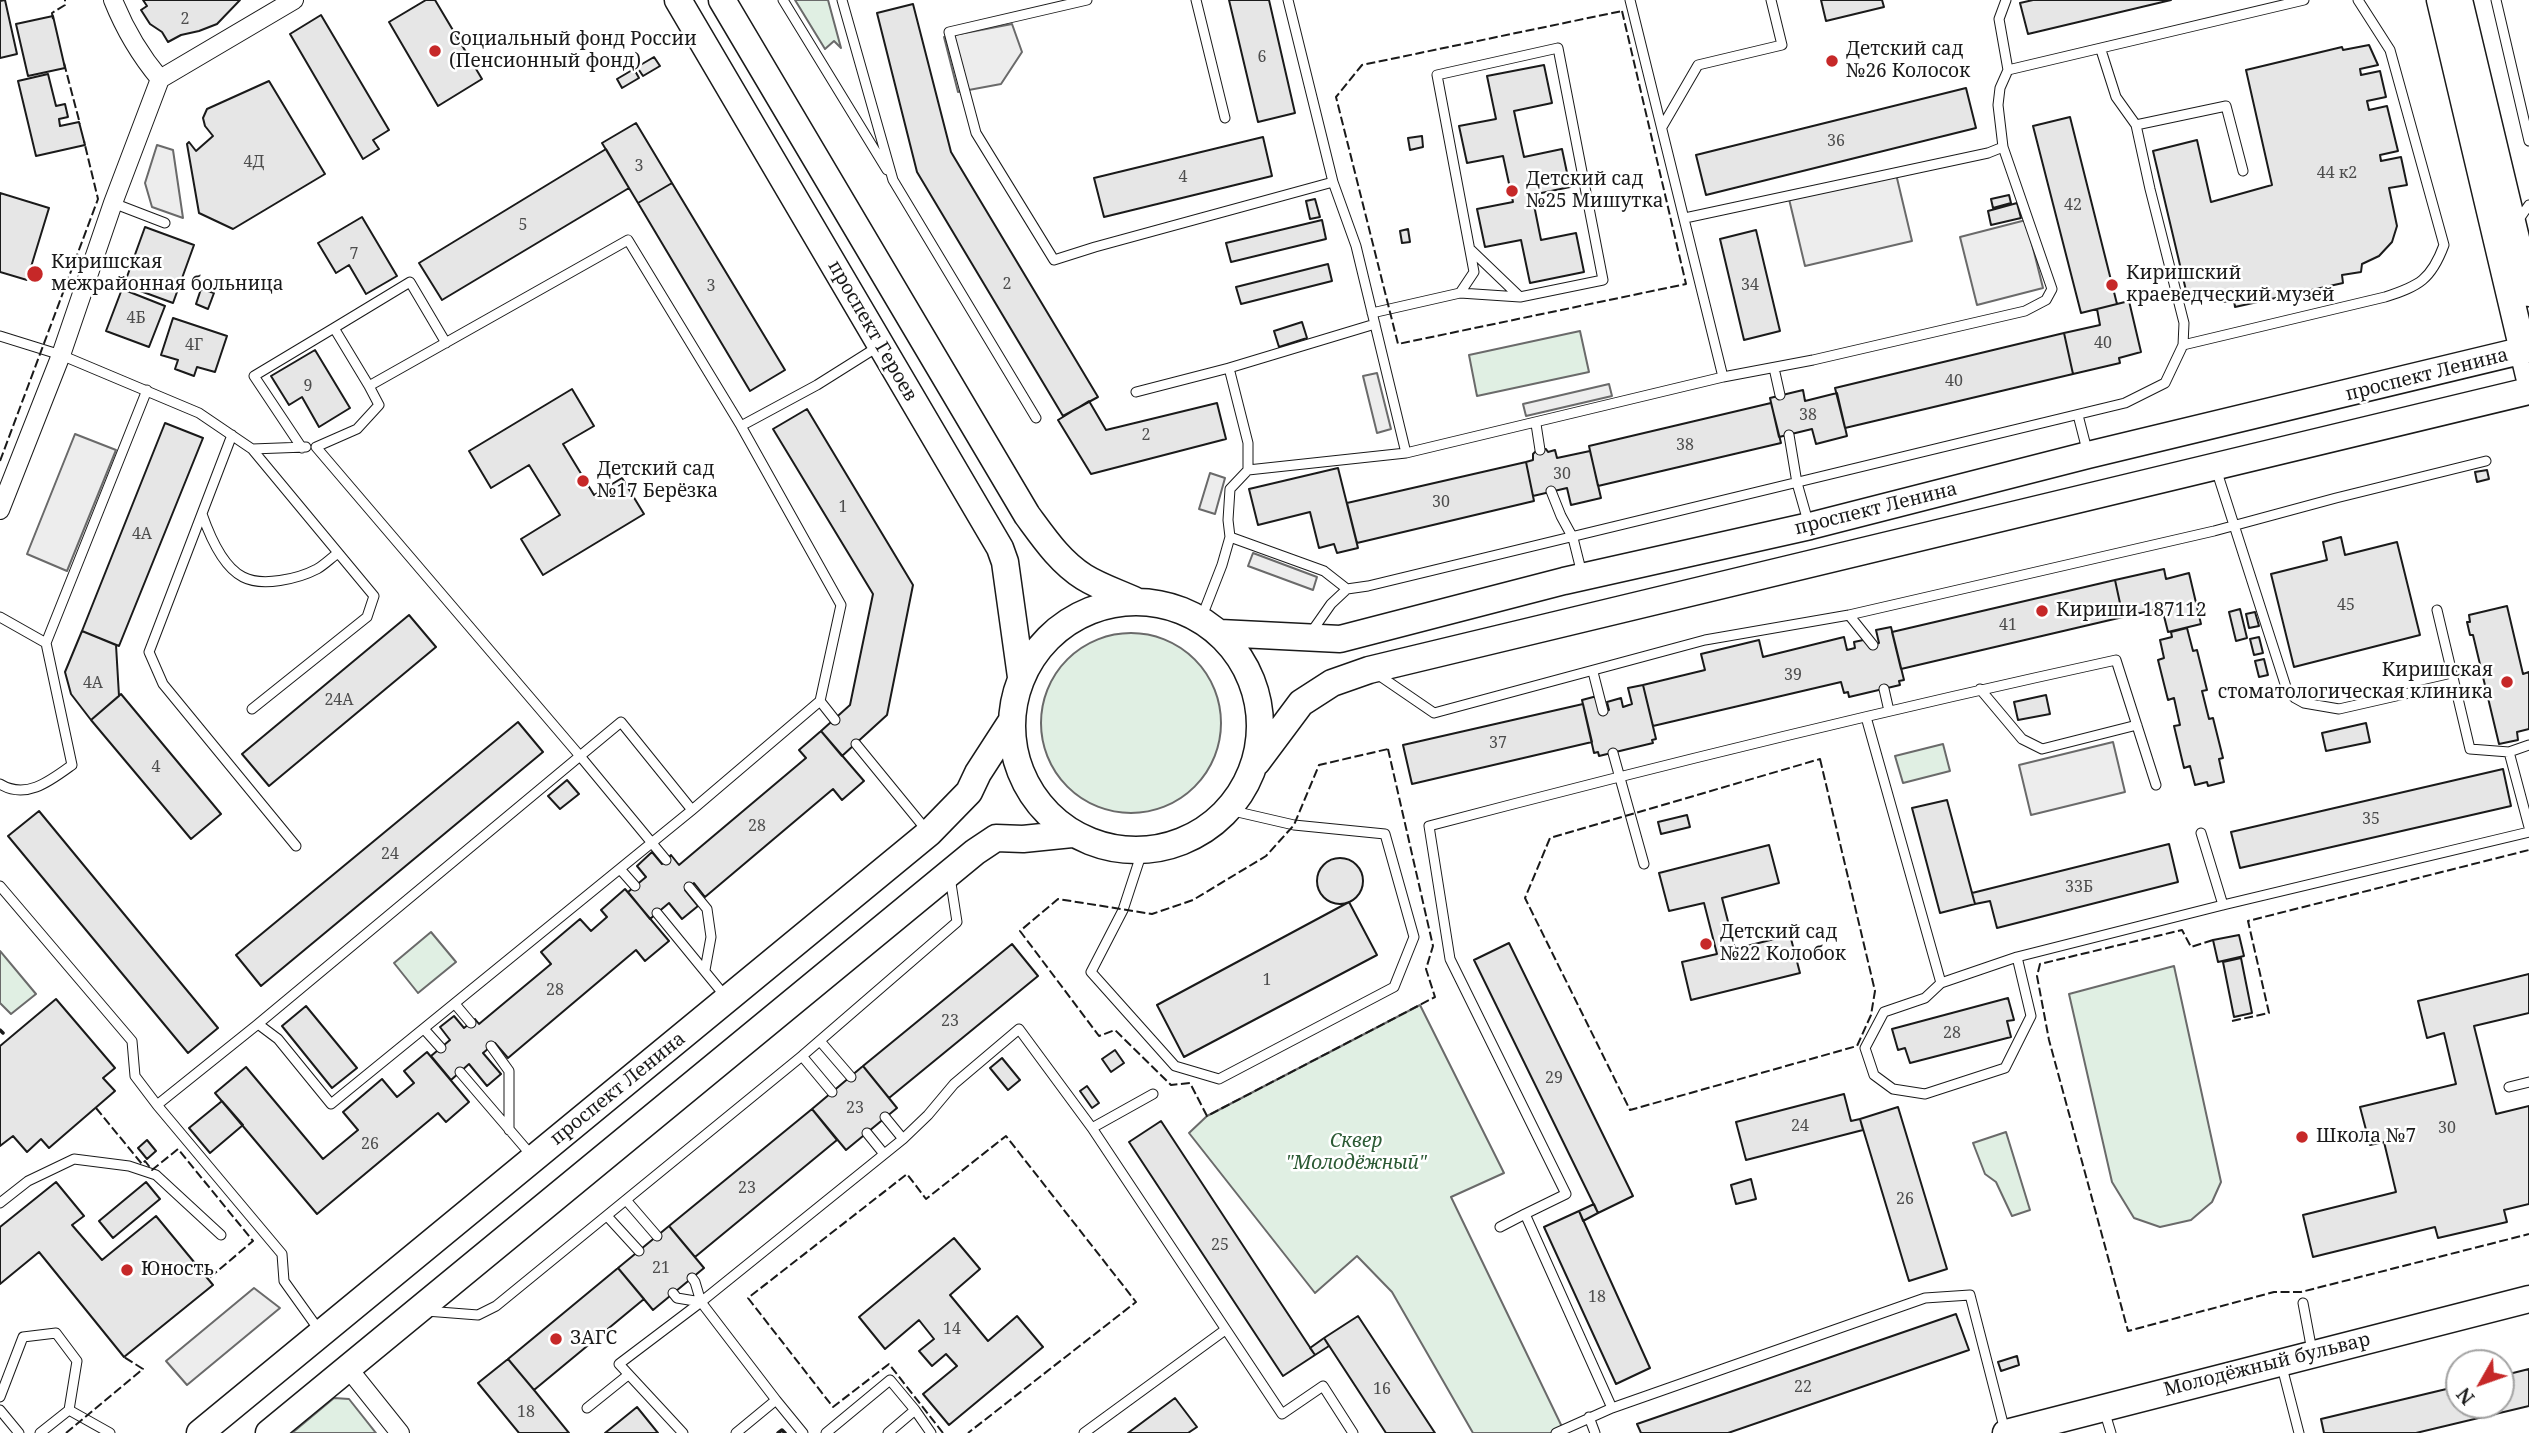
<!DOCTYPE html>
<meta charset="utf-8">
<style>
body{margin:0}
#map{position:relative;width:2529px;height:1433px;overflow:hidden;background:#fff;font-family:"Noto Serif",serif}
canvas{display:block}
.north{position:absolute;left:2445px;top:1349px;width:70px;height:70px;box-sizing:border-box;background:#fff;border:2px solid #a3a3a3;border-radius:50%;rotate:230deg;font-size:19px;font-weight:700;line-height:28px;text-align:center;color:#1a1a1a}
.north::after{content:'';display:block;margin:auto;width:24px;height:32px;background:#c62828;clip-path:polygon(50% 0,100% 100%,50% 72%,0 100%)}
</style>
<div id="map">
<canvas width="2529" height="1433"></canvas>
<div class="north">N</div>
</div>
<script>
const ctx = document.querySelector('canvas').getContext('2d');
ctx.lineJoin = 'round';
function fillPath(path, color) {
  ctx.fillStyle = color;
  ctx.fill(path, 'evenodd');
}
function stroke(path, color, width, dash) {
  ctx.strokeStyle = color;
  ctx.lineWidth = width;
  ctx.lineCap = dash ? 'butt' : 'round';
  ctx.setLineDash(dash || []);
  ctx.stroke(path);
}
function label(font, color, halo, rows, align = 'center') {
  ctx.font = font + ' "Noto Serif",serif';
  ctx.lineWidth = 5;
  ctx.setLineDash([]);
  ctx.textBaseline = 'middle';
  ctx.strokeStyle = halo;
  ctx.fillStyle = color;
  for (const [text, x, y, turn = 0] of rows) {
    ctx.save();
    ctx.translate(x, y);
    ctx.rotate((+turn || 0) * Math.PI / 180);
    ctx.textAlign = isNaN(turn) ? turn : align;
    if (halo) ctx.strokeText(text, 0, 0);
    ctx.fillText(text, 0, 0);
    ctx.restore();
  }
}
const green = new Path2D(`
 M795,0H828L841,48L834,41L825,49Z
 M1580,331L1589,372L1477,396L1469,355Z
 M1041 723a90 90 0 1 1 180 0a90 90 0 1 1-180 0Z
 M1943,744L1950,771L1903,783L1895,756Z
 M431,932L456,962L418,993L394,963Z
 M0,951L36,994L11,1014L0,1003Z
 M2174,966L2221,1182L2212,1202L2191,1220L2160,1227L2134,1218L2112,1182L2069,994Z
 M1420,1005L1504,1173L1451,1197L1565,1433H1473L1392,1292L1357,1256L1315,1293L1189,1133L1207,1116Z
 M2006,1132L2030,1210L2012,1216L1996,1182L1985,1174L1973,1143Z
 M334,1398L349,1399L376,1433H292Z`);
fillPath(green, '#e0efe3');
stroke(green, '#6a6a6a', 2);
const parking = new Path2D(`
 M1012,24L1022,52L1001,84L958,92L944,37Z
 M157,145L173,150L183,218L152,207L145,183Z
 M1896,174L1912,241L1805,266L1789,199Z
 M2026,220L2043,288L1977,305L1960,237Z
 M1377,373L1391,429L1377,433L1363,376Z
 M1609,384L1612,396L1526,416L1523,404Z
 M75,434L116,450L67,571L27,554Z
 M1210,473L1225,478L1215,514L1199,509Z
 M1253,553L1317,577L1313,590L1248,566Z
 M2113,742L2125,792L2031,815L2019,765Z
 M254,1288L280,1308L187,1385L166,1361Z`);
fillPath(parking, '#ededed');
stroke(parking, '#6a6a6a', 2);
const building = new Path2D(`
 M5,0L17,54L0,58V1Z
 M143,0H240L217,24L199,31L181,35L168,42L162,32L150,24L141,10L147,6Z
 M426,0H435L482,79L438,106L389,22Z
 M1229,0H1269L1295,113L1258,122Z
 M1821,0H1882L1884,7L1826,21Z
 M2033,0H2171L2028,34L2020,3Z
 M913,4L951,152L1098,397L1063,416L917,172L877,13Z
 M321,15L389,130L373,140L379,149L363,159L290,34Z
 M53,16L65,68L28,76L16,24Z
 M2369,45L2378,65L2360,69L2361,75L2380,71L2386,97L2367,101L2369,110L2387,106L2398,151L2380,155L2381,161L2401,157L2407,185L2389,188L2397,226L2392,242L2379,256L2362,264L2361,272L2342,275L2343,283L2235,307L2234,300L2223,302L2220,292L2188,299L2153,151L2197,140L2211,202L2272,185L2246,70L2342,47L2343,50Z
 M654,57L660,66L643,76L637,67Z
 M1544,65L1552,103L1514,111L1524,157L1562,149L1570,187L1532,195L1541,240L1576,233L1584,272L1530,283L1521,240L1485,247L1477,209L1513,202L1503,156L1467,163L1459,126L1496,119L1487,76Z
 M634,69L639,78L622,88L617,79Z
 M48,74L56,106L65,104L68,117L59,119L60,126L79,122L85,145L36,156L18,81Z
 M269,81L325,174L233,229L199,213L187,144L189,142L196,151L213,136L205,126L203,118L207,109Z
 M1966,88L1976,128L1706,195L1696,155Z
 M2070,117L2117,304L2081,313L2033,126Z
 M636,123L672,183L638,203L602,143Z
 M1422,136L1423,147L1410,150L1408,138Z
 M1263,137L1272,176L1104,217L1094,178Z
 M606,149L629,188L442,300L419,263Z
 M672,183L785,370L750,391L638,203Z
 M0,193L49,208L27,280L0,272Z
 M2009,195L2011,203L1993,208L1991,199Z
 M1315,199L1320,217L1310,219L1306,201Z
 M2017,203L2021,218L1991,225L1988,211Z
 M362,217L397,276L366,294L349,265L336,273L318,243Z
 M1322,220L1326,239L1231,262L1226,243Z
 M145,227L194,245L173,303L124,285Z
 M1408,229L1410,242L1402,243L1400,231Z
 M1756,230L1780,331L1744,340L1720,239Z
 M1328,264L1332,281L1241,304L1236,287Z
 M122,289L165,306L149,347L106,331Z
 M201,289L214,293L208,309L196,304Z
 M2129,301L2141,352L2119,358L2120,363L2073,374L2064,333L2100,325L2097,309Z
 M173,318L227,336L215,372L197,367L194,376L175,369L178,360L161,355Z
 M1302,322L1307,338L1279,347L1274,331Z
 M2064,333L2073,374L1845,428L1835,388Z
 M315,350L350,408L319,427L302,397L289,405L271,376Z
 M572,389L594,426L563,444L594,495L622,478L644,514L543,575L521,539L560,515L529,465L491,488L469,451Z
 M1803,390L1805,401L1837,393L1847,436L1816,444L1812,429L1779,437L1770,398Z
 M1089,401L1106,430L1217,403L1226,439L1091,474L1058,420Z
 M1771,403L1781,443L1598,486L1589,446Z
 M807,409L913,585L887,715L842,756L821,731L850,705L873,594L773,429Z
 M165,423L203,438L119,646L82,631Z
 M1546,449L1548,452L1555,450L1557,458L1590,451L1601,498L1571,505L1567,488L1533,496L1526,462L1533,460V454L1537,450Z
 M1526,462L1534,501L1357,543L1347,503Z
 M1338,468L1358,548L1337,553L1334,544L1319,548L1310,512L1258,525L1249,489Z
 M2487,470L2489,479L2477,482L2475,472Z
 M2341,537L2345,555L2397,542L2420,635L2294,667L2271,574L2327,560L2323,542Z
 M2164,569L2166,579L2189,573L2201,624L2168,632L2162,608L2123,617L2115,580Z
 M2115,580L2123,617L1901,669L1892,632Z
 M2507,606L2523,674L2529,672V729L2517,732L2518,740L2499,744L2473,635H2470L2467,622H2470L2469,615Z
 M2240,609L2247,638L2236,641L2229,612Z
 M2255,612L2259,626L2249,628L2246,614Z
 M409,615L436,647L269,786L242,754Z
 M1891,627L1904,680L1899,681L1900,685L1849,697L1848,692L1844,693L1841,682L1653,726L1643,685L1705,670L1701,654L1759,640L1763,657L1844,637L1847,650L1855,648L1854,642L1868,639L1870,646L1879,643L1876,630Z
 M2187,628L2193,651L2197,650L2207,690L2202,691L2209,719L2213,718L2223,758L2219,759L2224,782L2208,786L2207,782L2195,785L2190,766L2184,768L2174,726L2180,725L2174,698L2168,700L2158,660L2164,658L2160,640L2172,637L2171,632Z
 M82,631L116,645L119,696L91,720L71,694L65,672Z
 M2259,637L2263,653L2254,655L2250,639Z
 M2264,659L2268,675L2259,677L2255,661Z
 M1643,685L1656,739L1652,740L1653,743L1599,756L1598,752L1594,753L1582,700L1597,696L1601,712L1609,710L1607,702L1621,698L1623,707L1632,704L1628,688Z
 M121,694L221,814L191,839L91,720Z
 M2046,695L2050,714L2018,720L2014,702Z
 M1583,704L1592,742L1412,784L1403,745Z
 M518,722L543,752L261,986L236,955Z
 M2366,723L2370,742L2326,751L2322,733Z
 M821,731L864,781L842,800L833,789L705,897L694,883L685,890L698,906L682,919L669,903L650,919L628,892L646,877L637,866L652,852L662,864L671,855L679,865L806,758L799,750Z
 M2503,769L2511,806L2240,868L2231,832Z
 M567,780L579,794L560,809L548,796Z
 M1947,800L1975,904L1940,913L1912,808Z
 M39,811L218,1028L188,1053L8,836Z
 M1687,815L1690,827L1661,834L1658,822Z
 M2169,844L2178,882L1997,928L1990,901L1975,904L1972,893Z
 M1769,845L1779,883L1722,898L1735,949L1790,935L1800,973L1691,1000L1682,962L1717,954L1704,903L1669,911L1659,873Z
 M1317 881a23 23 0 1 1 46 0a23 23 0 1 1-46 0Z
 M625,889L669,941L645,961L636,950L508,1058L495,1043L483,1053L501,1074L487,1086L469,1064L451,1080L431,1056L450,1040L440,1027L454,1016L464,1028L475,1019L479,1024L551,964L541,952L580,919L591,931L607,917L601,910Z
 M1349,902L1377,955L1184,1057L1157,1005Z
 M2239,935L2244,956L2218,962L2213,940Z
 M1509,943L1633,1196L1598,1213L1474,960Z
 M1012,944L1038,976L889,1098L863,1066Z
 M2241,958L2252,1013L2234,1017L2223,962Z
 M2529,974V1013L2474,1026L2496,1114L2529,1106V1204L2504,1210L2507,1222L2438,1238L2435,1227L2313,1257L2303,1215L2396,1192L2384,1142L2370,1145L2360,1107L2456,1084L2444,1033L2427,1038L2418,1001Z
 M2008,998L2014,1020L2007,1021L2011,1037L1910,1063L1905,1048L1898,1050L1892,1029Z
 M56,999L115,1068L103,1078L115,1091L49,1148L41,1139L27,1152L13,1136L0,1146V1046Z
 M306,1006L357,1068L332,1088L282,1026Z
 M1115,1050L1124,1063L1111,1072L1102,1059Z
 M427,1052L469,1102L446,1122L438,1113L317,1214L215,1093L246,1067L323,1159L358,1130L343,1112L382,1079L397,1097L414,1083L404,1071Z
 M1002,1058L1020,1080L1008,1090L990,1068Z
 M863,1066L897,1108L846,1150L812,1109Z
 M1087,1086L1099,1103L1092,1108L1080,1091Z
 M1844,1094L1851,1121L1860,1119L1863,1130L1746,1160L1736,1122Z
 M222,1101L243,1125L210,1153L189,1128Z
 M1898,1107L1947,1269L1909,1281L1860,1119Z
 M812,1109L837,1140L695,1257L669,1226Z
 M1161,1121L1315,1355L1283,1376L1129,1142Z
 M147,1140L156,1151L147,1159L138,1148Z
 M1751,1179L1756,1199L1736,1204L1731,1185Z
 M56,1182L84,1216L72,1225L102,1260L156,1216L213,1285L124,1357L39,1252L0,1284V1227Z
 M146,1182L160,1199L113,1238L99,1221Z
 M1594,1204L1598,1213L1583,1221L1579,1211Z
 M1579,1211L1650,1368L1616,1384L1544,1227Z
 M669,1226L704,1268L653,1310L618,1268Z
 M954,1238L980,1269L950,1295L988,1341L1017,1316L1043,1347L949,1425L923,1394L957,1366L946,1354L932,1366L919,1351L934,1339L919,1320L885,1349L859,1317Z
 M618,1268L644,1299L534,1390L508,1359Z
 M1956,1314L1969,1350L1728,1433H1641L1637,1424Z
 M1358,1316L1435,1433H1386L1324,1338Z
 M1324,1338L1329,1346L1315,1355L1310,1348Z
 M2017,1356L2019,1365L2001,1371L1998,1362Z
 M508,1359L534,1390L569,1433H519L478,1383Z
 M2529,1369V1406L2416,1433H2324L2321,1419L2459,1386V1405H2501V1376Z
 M1175,1398L1197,1427L1188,1433H1128Z
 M637,1407L658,1433H605Z`);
fillPath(building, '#e6e6e6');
stroke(building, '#1a1a1a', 2);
const lane = new Path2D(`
 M783,0L887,170
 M842,0L893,180L1036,418
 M1087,0L949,32L976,133L1054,260L1095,247L1333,182
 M1196,0L1225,118
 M1288,0L1333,182L1356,246L1406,453
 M1630,0L1723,377
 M2496,0L2529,141
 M2101,50L2116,97L2136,125L2150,189L2184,323L2183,345
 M2008,70L2304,0
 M2136,125L2226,106L2243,171
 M1662,127L1698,65L1782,45L1771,0
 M113,203L165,223
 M1685,218L1988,153L2003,147
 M2517,222L2529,205
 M1471,250L1520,297
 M1372,313L1460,293L1520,297L1603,280L1558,48L1437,75L1474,272L1460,293
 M0,336L61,355L199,413L252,449L374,596L367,617L252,709
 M1229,368L1375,324
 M1774,368L1780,395
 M369,386L334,328L410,282L446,343
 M1136,392L1229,368L1248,443V470
 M2078,415L2088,454
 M1536,424L1540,450
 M232,435L149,652L163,684L296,846
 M1789,435L1797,483L1809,525
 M302,448L254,376L334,328
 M252,449L306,447
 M2216,469L2287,690L2295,698L2304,703L2339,709L2453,683
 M1551,491L1561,516L1573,538L1582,574
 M202,514C209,534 223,567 243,577C262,587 298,579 317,569C324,565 331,558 338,553
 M1230,537L1324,571L1347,589
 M2437,610L2470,749L2509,752
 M1849,615L1873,645
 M0,617L46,643
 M1201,619L1222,565L1230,537L1228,520L1230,489L1248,470L1406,453L1723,377L1813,360L2025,311L2046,300L2052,289L2003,147L1998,105L2000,88L2008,70L1999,19L2006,0
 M1310,634L1331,604L1347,589L1368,586L2125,403L2165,383L2183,345L2385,297C2419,286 2431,280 2444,245L2390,50L2358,0
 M1593,672L1603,711
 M1377,674L1434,713L1705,640L1849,615L2214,531L2336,498L2486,461
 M1884,689L1889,711
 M1980,689L2022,739L2042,749L2137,725
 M820,701L835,720
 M1866,717L1941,983
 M856,744L928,832
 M2529,745L2509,752L2529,827
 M1613,753L1644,864
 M0,784C26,800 50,781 72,765L46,643L147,390
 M692,810L621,722L580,756L316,447L357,429L379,405L369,386L628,240L741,426
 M2201,833L2223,905
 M1142,852L1123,910L1091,972L1175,1066L1219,1079L1394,987L1414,937L1385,834L1294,825L1229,810
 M620,869L635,886
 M0,886L132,1041L135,1076L157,1105
 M689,887L707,909L711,937L705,970
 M657,913L725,996
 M2017,957L1941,983L1925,998L1884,1012L1865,1048L1874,1075L1893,1089L1925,1094L2005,1068L2031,1016L2017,957L2223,905L2529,832
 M455,1004L471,1023
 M258,1024L580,756L666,860
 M424,1029L441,1048
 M820,1041L851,1077
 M491,1046L509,1071V1130
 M802,1056L832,1092
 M460,1072L532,1156
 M2509,1087L2529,1082
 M885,1117L903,1139
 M1092,1128L1153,1094
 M867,1133L884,1154
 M626,1200L657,1236
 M0,1203L28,1181L74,1159L129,1166L156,1175L221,1235
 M607,1216L639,1251
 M1500,1227L1525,1214
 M692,1278L695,1282L701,1302L776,1400L736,1433
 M673,1293L677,1298L701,1302
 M2303,1303L2312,1351
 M426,1311L478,1315L496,1306L802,1056L957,922L950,877
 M319,1330L284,1281L282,1254L157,1105L258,1024L278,1039L331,1104L692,810L820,701L841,605L741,426L817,385L879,346
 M2282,1367L2299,1433
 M0,1397L23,1337L56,1333L77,1361L69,1410L40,1433
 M776,1400L803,1433
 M587,1408L628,1375
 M1612,1408L1525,1214L1566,1194L1450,959L1429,826C1657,766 1886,710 2116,660L2156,785
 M0,1410L19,1433
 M69,1410L110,1433
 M2104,1410L2111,1433
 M1589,1417L1595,1433
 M683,1433L619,1364L701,1302L903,1139L928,1115L954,1084L1019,1029L1092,1128L1282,1414L1323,1386L1353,1433
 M826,1433L890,1380L915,1410
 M888,1433L915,1410L931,1433
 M1084,1433L1225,1330
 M1556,1433L1612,1408L1925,1298L1970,1295L2005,1431`);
const street = new Path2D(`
 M113,0C125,30 139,54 160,79
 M0,510L61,355L113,203L160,79L294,0
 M348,1368L400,1433`);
const secondary = new Path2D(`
 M678,0L1000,548L1005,562L1021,677
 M722,0L1027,515C1044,538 1060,562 1084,577C1100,587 1119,593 1136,601
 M2440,0L2529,376
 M2459,0L2529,293
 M1012 726a124 124 0 1 1 248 0a124 124 0 1 1-248 0Z
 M1220,633L1340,639L1564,581L1810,526L2088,455L2529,349
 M1257,762L1301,703L1332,683L1369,670L2529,391
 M200,1433L929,833L969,792L978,773L1011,722
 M269,1433L975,852L996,838L1023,839L1072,834
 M2006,1433L2529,1299`);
stroke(lane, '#1a1a1a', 11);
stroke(street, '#1a1a1a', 20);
stroke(secondary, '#1a1a1a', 29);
stroke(lane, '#fff', 9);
stroke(street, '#fff', 18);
stroke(secondary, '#fff', 26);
stroke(new Path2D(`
 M1622,11L1686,284L1398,344L1336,97L1362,65Z
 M53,19L52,13L65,5V0
 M64,63L80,124
 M0,461L98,199L84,141
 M1388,749L1433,946L1426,969L1435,997L1207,1116L1190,1083L1171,1085L1115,1030L1099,1036L1020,931L1058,899L1152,914L1193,900L1266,856L1294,825L1319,765Z
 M1820,759L1875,991L1871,1015L1857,1046L1630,1110L1525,898L1550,838Z
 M2213,940L2191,947L2182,930L2040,964L2037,976L2049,1040L2128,1331L2274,1292H2301L2529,1234
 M2232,1021L2269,1013L2248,921L2529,850
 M96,1108L142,1164L145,1161L152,1170L178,1149L253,1241L208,1279
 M66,1433L143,1369L124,1357
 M943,1433L889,1364L833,1407L748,1298L907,1174L926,1199L1006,1136L1136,1302L968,1433`), '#1a1a1a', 2, [9, 3.5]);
stroke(new Path2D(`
 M0,1030L3,1033
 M778,1433L782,1430L785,1433`), '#1a1a1a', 3.5);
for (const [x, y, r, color] of [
 [435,51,7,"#c62828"],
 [1832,61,7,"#c62828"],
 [1512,191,7,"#c62828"],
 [35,274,9,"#c62828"],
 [2112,285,7,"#c62828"],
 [583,481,7,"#c62828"],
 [2042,611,7,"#c62828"],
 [2507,682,7,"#c62828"],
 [1706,944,7,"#c62828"],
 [2302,1137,7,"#c62828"],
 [127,1270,7,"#c62828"],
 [556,1339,7,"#c62828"]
]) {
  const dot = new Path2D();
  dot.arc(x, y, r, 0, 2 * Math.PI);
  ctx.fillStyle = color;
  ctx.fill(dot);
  stroke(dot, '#fff', 2.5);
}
label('16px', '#4d4d4d', null, [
 ["2",185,19],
 ["6",1262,57],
 ["36",1836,141],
 ["4Д",254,162],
 ["3",639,166],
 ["44 к2",2337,173],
 ["4",1183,177],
 ["42",2073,205],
 ["5",523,225],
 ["7",354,254],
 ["2",1007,284],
 ["34",1750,285],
 ["3",711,286],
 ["4Б",136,318],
 ["40",2103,343],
 ["4Г",194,345],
 ["40",1954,381],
 ["9",308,386],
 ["38",1808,415],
 ["2",1146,435],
 ["38",1685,445],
 ["30",1562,474],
 ["30",1441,502],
 ["1",843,507],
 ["4А",142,534],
 ["45",2346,605],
 ["41",2008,625],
 ["39",1793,675],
 ["4А",93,683],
 ["24А",339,700],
 ["37",1498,743],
 ["4",156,767],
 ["35",2371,819],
 ["28",757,826],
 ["24",390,854],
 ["33Б",2079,887],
 ["1",1267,980],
 ["28",555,990],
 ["23",950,1021],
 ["28",1952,1033],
 ["29",1554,1078],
 ["23",855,1108],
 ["24",1800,1126],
 ["30",2447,1128],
 ["26",370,1144],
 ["23",747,1188],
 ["26",1905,1199],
 ["25",1220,1245],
 ["21",661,1268],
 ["18",1597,1297],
 ["14",952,1329],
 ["22",1803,1387],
 ["16",1382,1389],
 ["18",526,1412]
]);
label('19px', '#1a1a1a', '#fff', [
 ["Социальный фонд России",449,40],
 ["(Пенсионный фонд)",449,62],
 ["Детский сад",1846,50],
 ["№26 Колосок",1846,72],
 ["Детский сад",1526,180],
 ["№25 Мишутка",1526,202],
 ["Киришская",51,263],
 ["межрайонная больница",51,285],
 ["Киришский",2126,274],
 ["краеведческий музей",2126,296],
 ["Детский сад",597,470],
 ["№17 Берёзка",597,492],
 ["Кириши 187112",2056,611],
 ["Киришская",2493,671,"right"],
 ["стоматологическая клиника",2493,693,"right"],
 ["Детский сад",1720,933],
 ["№22 Колобок",1720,955],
 ["Школа №7",2316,1137],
 ["Юность",141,1270],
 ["ЗАГС",570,1339]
], 'left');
label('19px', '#1a1a1a', '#fff', [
 ["проспект Героев",872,331,60],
 ["проспект Ленина",2427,375,-14],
 ["проспект Ленина",1876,509,-14],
 ["проспект Ленина",618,1089,-39],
 ["Молодёжный бульвар",2267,1365,-14]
]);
label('italic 19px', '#2b5a34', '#fff', [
 ["Сквер",1356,1142],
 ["\"Молодёжный\"",1356,1164]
]);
</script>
